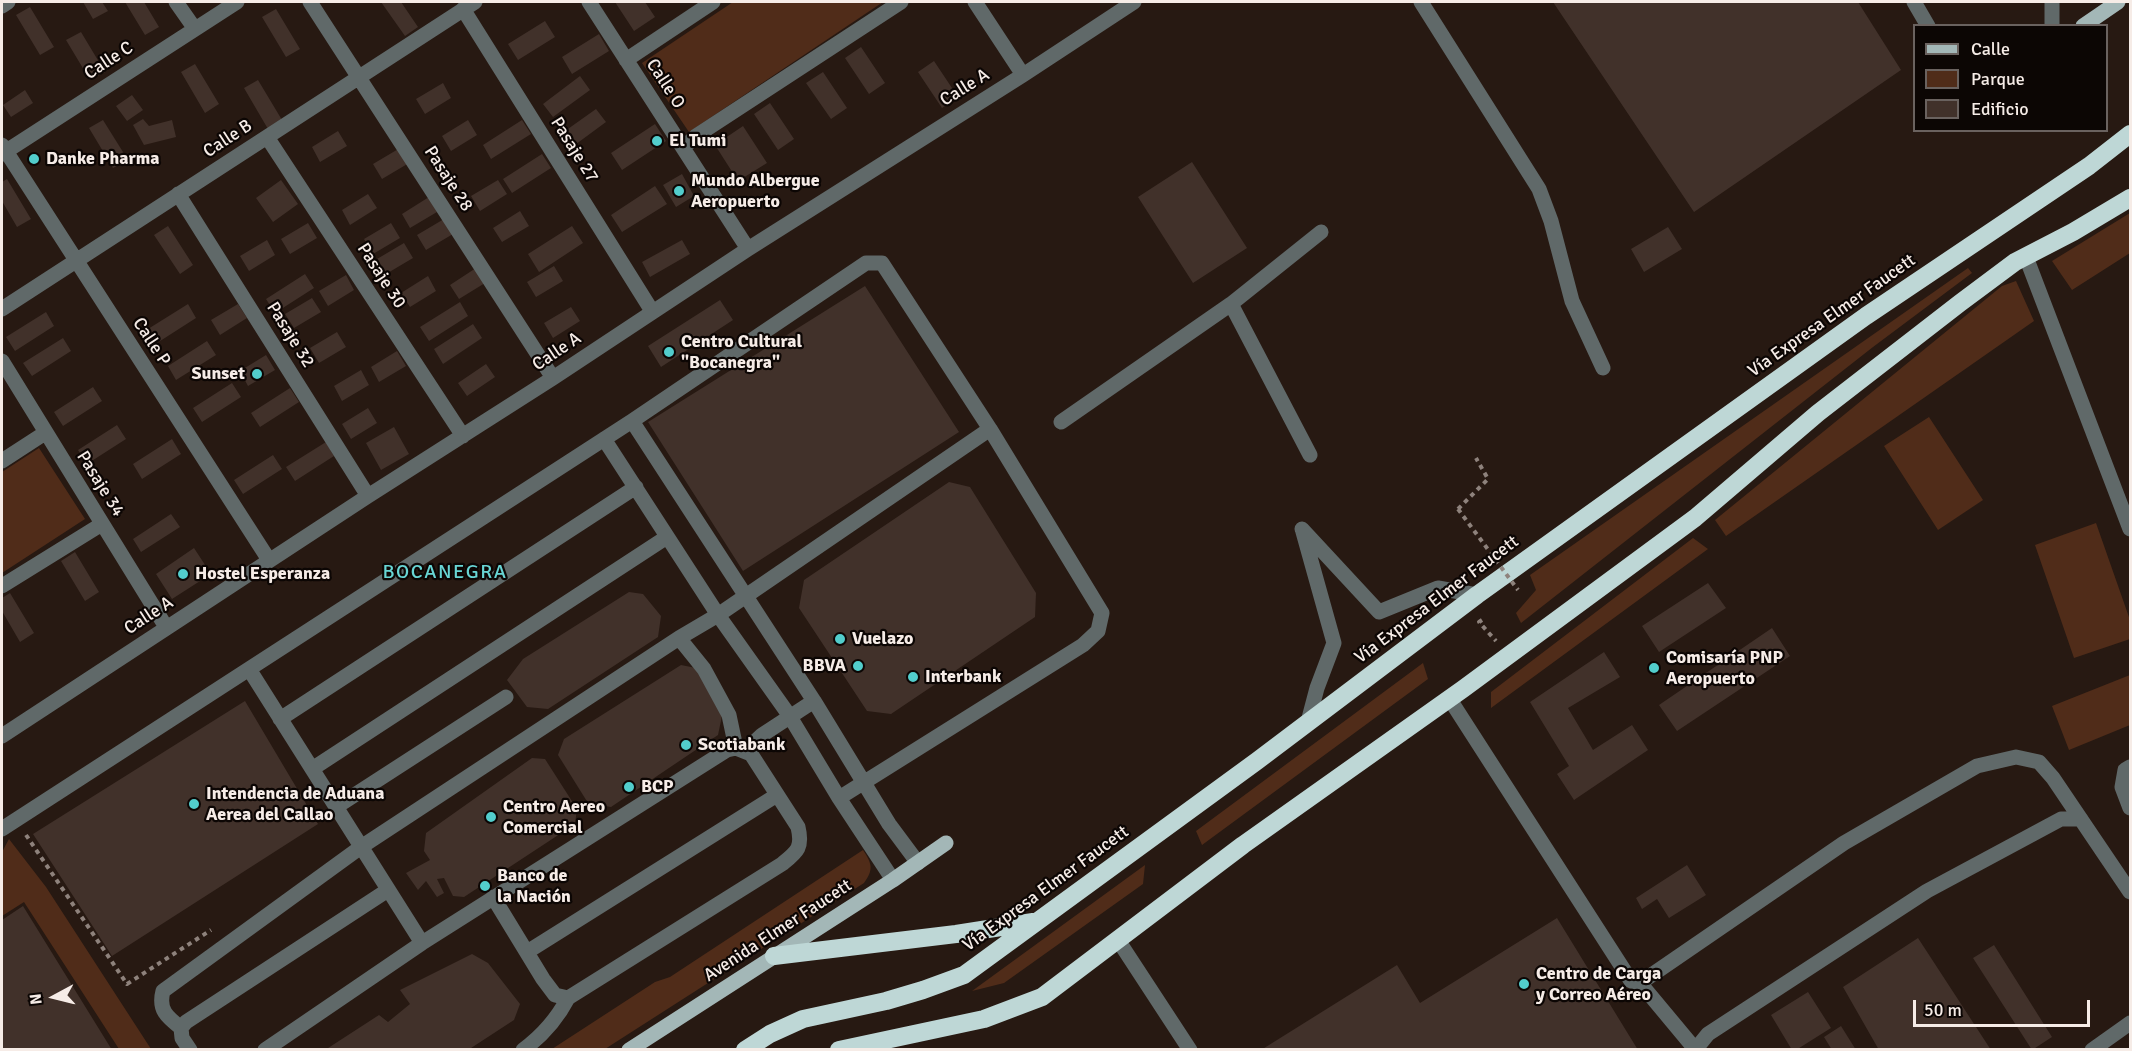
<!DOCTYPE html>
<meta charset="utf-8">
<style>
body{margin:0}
#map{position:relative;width:2132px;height:1051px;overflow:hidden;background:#271912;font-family:Signika,sans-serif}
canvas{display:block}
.frame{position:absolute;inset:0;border:3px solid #f6ece7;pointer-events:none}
.legend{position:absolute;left:1913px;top:24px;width:195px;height:108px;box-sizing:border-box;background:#0c0604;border:2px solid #6a625f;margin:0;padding:8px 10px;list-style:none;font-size:18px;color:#f6ece7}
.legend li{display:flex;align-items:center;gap:12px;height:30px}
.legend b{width:30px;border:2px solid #6a625f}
.north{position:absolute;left:24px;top:967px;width:60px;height:60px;-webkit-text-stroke:4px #0c0604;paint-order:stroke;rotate:263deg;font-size:16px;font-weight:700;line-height:24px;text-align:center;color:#f6ece7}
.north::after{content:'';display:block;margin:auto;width:21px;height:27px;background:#f6ece7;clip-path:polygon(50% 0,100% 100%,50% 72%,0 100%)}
.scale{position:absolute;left:1913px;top:1000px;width:177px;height:27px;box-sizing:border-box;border:3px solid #f6ece7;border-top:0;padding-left:8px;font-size:18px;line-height:21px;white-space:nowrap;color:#f6ece7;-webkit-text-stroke:4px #0c0604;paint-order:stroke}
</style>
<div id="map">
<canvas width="2132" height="1051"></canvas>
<div class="frame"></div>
<ul class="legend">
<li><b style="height:8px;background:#a3b7b7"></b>Calle</li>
<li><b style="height:16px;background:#502c19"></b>Parque</li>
<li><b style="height:16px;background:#41312a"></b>Edificio</li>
</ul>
<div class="north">N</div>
<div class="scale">50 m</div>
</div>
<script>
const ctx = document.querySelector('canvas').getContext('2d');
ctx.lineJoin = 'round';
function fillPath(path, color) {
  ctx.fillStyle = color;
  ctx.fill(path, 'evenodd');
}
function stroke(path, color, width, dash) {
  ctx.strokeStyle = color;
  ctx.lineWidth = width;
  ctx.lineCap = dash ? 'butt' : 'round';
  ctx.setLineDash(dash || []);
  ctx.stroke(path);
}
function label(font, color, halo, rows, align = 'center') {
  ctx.font = font + ' Signika,sans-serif';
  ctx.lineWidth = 4.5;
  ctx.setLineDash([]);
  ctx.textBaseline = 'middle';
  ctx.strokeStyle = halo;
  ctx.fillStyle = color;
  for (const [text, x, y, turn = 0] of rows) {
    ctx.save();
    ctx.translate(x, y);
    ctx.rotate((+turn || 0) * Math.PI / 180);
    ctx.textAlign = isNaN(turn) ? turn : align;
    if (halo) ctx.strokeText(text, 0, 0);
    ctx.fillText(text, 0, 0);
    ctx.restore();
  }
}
fillPath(new Path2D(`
 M733,2H883L689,132L642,63Z
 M2130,213V253L2072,290L2052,261Z
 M1968,268L1972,273L1873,347L1521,623L1516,613L1536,590L1530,575Z
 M2016,281L2034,321L1726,536L1715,520L2002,286Z
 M1929,417L1983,500L1938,530L1884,446Z
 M39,448L85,519L2,573V472Z
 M2096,523L2130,620V639L2074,658L2035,545Z
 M1693,538L1708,549L1491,708V692Z
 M1423,663L1428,679L1202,845L1196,831Z
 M2130,675V725L2069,750L2052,706Z
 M9,839L46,887L151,1049H119L24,902L2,916V852Z
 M863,850C872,864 874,869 864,883L605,1049H552L655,982L670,977Z
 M1145,865L1143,884L1004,983L972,991Z`), '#502c19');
fillPath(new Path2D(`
 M83,2H102L108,11L93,19Z
 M125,2H144L159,27L145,35Z
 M381,2H401L418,27L405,36Z
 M615,2H645L655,17L634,31Z
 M1553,2H1858L1901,70L1694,212Z
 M30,7L54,47L40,55L16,15Z
 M276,9L300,49L286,57L262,17Z
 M545,21L555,37L518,60L508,44Z
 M81,32L105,72L90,80L66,40Z
 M599,34L609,51L572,74L562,57Z
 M861,47L885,83L869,94L845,58Z
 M934,61L958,97L942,108L918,72Z
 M195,64L219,104L205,113L181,72Z
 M823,72L847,108L831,119L806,83Z
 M580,76L590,90L553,117L543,104Z
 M258,80L282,120L268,129L244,88Z
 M443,83L451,98L425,114L416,99Z
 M25,90L33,103L11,117L3,105Z
 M132,95L143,110L127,121L116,106Z
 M770,103L794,139L778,150L754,114Z
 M596,109L606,122L568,150L558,136Z
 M143,119L149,126L172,120L176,137L144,145L133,125Z
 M103,120L128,160L113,168L89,128Z
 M468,120L477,135L451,151L442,136Z
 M522,120L531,134L491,159L483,145Z
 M655,124L666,141L622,170L611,153Z
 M743,126L767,163L738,181L715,145Z
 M338,131L347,146L320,162L312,147Z
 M400,148L409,163L382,179L373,164Z
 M542,154L551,168L512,193L503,179Z
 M1192,162L1247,248L1193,283L1138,197Z
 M682,174L694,196L676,207L663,185Z
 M7,179L31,219L17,227L2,201V182Z
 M281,180L298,204L273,222L256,198Z
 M498,180L507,194L480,211L471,196Z
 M655,186L667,204L622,232L611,215Z
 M368,194L377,208L350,225L342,210Z
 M429,197L437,212L410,228L402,214Z
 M520,211L529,226L502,242L493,228Z
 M444,219L453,234L426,250L417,235Z
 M308,223L317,238L290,254L281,239Z
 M391,223L400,238L373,254L364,239Z
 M168,226L193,265L180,274L154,235Z
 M572,226L583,243L539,272L528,254Z
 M1668,227L1682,249L1644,272L1631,249Z
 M267,240L275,255L249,271L240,256Z
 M682,240L690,254L650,277L642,262Z
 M404,243L413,258L386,274L377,259Z
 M554,266L563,281L536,297L527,282Z
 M476,268L485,283L459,299L450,285Z
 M305,274L314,288L275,313L266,299Z
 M346,275L354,290L328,306L319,291Z
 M428,276L436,291L410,307L401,293Z
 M865,286L959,432L743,571L648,422Z
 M312,298L321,312L294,328L285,314Z
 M720,300L733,320L661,367L648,346Z
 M460,302L468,316L429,341L420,327Z
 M188,304L196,318L157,343L148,329Z
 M238,304L247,318L220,335L211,320Z
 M571,307L580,321L553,338L544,323Z
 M46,312L54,326L15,351L6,337Z
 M473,324L482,338L443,364L434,349Z
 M337,332L346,347L319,363L310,348Z
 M63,338L71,351L32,376L23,363Z
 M207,341L216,355L176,380L168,366Z
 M397,351L406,366L379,382L371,367Z
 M266,355L275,370L248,386L240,371Z
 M486,364L495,377L467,396L458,383Z
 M361,370L369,385L342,401L334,386Z
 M232,383L241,397L202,422L193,408Z
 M93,387L102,401L63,426L54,412Z
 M290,388L299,402L260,427L251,413Z
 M368,408L377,423L351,439L342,424Z
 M117,425L126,439L87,464L78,450Z
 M394,427L409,454L381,470L366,443Z
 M172,439L181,454L142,479L133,464Z
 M326,442L334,456L295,481L286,467Z
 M273,455L282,469L243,494L234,480Z
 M949,482L970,487L1036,593L1035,617L891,714L867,711L799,608L804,580Z
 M171,514L180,527L141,552L133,539Z
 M194,548L211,574L172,599L156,574Z
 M75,552L99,592L85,601L61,561Z
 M1708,583L1726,608L1659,652L1642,626Z
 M629,592L643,594L661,616L658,637L548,709L527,707L507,680L523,659Z
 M10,593L34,633L20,642L2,611V598Z
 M1772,628L1790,656L1677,731L1659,705Z
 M1604,652L1620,677L1568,708L1593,750L1632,725L1648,750L1574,800L1557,774L1569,766L1530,702Z
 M681,665L696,668L723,711L718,735L611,807L588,803L558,755L564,739Z
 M245,701L318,824L112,956L33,834Z
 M532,758L545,759L577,809L575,824L464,897L453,896L444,878L437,879L444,893L437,897L426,881L418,890L406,873L430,860L424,851L426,833Z
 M1687,865L1706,895L1669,918L1657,899L1642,909L1636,898Z
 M23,906L112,1050H2V920Z
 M1557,918L1638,1050H1261L1397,965L1420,1003Z
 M1918,938L1991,1050H1879L1843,987Z
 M1994,945L2052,1037L2032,1050L1973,958Z
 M472,954L488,963L520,1004L514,1020L468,1050H325L379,1015L388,1022L410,1004L400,990Z
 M1808,992L1831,1028L1796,1050H1792L1771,1015Z
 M1841,1026L1856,1050H1832L1824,1037Z`), '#41312a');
stroke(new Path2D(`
 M1458,509L1488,479L1476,458
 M1482,620L1479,622L1496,641
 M26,835L127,984L211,930`), '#8e827c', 4, [4.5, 4.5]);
stroke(new Path2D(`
 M176,2L195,29
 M310,2L553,378
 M589,2L748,249
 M975,2L1023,75
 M1421,2L1539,189L1551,221L1572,301L1603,368
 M1914,2L1928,26
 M2052,2V26
 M2,6L8,2
 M463,9L652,311
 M626,60L713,2
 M267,137L463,436
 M2,145L269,560
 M683,148L696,136L901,2
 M2,154L237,2
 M178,194L368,496
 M2026,257L2130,529
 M1231,304L1321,232
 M2,309L475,2
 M2,361L166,627
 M632,421L814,701L889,824L918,863
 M1061,422L1231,304L1310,455
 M604,439L718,615L789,715L839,798L893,880
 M2,461L45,433
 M1302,529L1379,612L1438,588L1477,595
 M1303,532L1334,643L1317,688L1308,722
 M2,586L102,524
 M679,638L704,669L729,715L736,748
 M249,669L422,943
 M1449,698L1631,981L1640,983L1844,843L1977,766L2016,757L2039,762L2053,778L2130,892
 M280,719L636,487
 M2,736L368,496L553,378L748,249L1023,75L1134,2
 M745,751L762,735L814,701
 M2130,767L2125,770L2122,787L2130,808
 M312,769L667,537
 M336,807L506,697
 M2,829L632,421L866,263H882L990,429L1102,613L1098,631L1083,645L839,798
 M493,897L543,979L555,995L568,998
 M1118,940L1190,1050
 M527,952L777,795
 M1640,983L1695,1049
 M181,1028C167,1017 158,1010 163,991L361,847L679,638L718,615L990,429
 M190,1050L182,1038L181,1028L186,1022L388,890
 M265,1050L422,943L727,750L736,748L751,754L798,827C803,848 797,852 782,864L568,998C557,1019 542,1036 523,1050
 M1695,1050L1708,1034L1927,891L2061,819H2081
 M2092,1050L2130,1023`), '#606969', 15);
stroke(new Path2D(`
 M2083,26L2118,2
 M629,1050L893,880L946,843`), '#a3b7b7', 15);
stroke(new Path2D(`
 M774,956L956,934L1033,922
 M745,1050L770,1034L803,1019L886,1001L923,990L964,975L1257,761L1477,595L1866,316L2089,166L2130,134
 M839,1050L984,1019L1042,997L1243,845L1463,689L1695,518L1818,413L1960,303L2015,262L2073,232L2130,198`), '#bed7d6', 18);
stroke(new Path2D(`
 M1458,509L1518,590`), '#8e827c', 4, [4.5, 4.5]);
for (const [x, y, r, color] of [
 [657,141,6,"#52cdcc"],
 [34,159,6,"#52cdcc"],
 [679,191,6,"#52cdcc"],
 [669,352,6,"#52cdcc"],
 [257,374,6,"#52cdcc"],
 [183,574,6,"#52cdcc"],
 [840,639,6,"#52cdcc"],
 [858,666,6,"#52cdcc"],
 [1654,668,6,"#52cdcc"],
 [913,677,6,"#52cdcc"],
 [686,745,6,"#52cdcc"],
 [629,787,6,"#52cdcc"],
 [194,804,6,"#52cdcc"],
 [491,817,6,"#52cdcc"],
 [485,886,6,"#52cdcc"],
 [1524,984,6,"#52cdcc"]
]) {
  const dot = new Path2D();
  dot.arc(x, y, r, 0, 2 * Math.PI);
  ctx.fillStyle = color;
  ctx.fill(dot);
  stroke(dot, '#0c0604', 2);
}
label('18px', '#f6ece7', '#0c0604', [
 ["Calle C",109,61,-33],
 ["Calle O",665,84,57],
 ["Calle A",965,88,-32],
 ["Calle B",228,139,-33],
 ["Pasaje 27",574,150,58],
 ["Pasaje 28",448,179,57],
 ["Pasaje 30",381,276,57],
 ["Vía Expresa Elmer Faucett",1832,316,-35],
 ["Pasaje 32",290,335,58],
 ["Calle P",151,342,57],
 ["Calle A",557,352,-34],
 ["Pasaje 34",100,484,58],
 ["Vía Expresa Elmer Faucett",1437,600,-37],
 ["Calle A",149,616,-33],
 ["Vía Expresa Elmer Faucett",1046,889,-36],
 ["Avenida Elmer Faucett",778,931,-33]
]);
label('bold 18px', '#f6ece7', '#0c0604', [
 ["El Tumi",669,141],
 ["Danke Pharma",46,159],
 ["Mundo Albergue",691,181],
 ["Aeropuerto",691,202],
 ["Centro Cultural",681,342],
 ["\"Bocanegra\"",681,363],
 ["Sunset",245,374,"right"],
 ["Hostel Esperanza",195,574],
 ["Vuelazo",852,639],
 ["Comisaría PNP",1666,658],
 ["Aeropuerto",1666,679],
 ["BBVA",846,666,"right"],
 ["Interbank",925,677],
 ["Scotiabank",698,745],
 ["BCP",641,787],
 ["Intendencia de Aduana",206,794],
 ["Aerea del Callao",206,815],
 ["Centro Aereo",503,807],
 ["Comercial",503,828],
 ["Banco de",497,876],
 ["la Nación",497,897],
 ["Centro de Carga",1536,974],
 ["y Correo Aéreo",1536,995]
], 'left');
ctx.letterSpacing = '1.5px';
label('20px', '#68d5d4', '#0c0604', [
 ["BOCANEGRA",445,573]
]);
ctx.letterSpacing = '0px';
</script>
